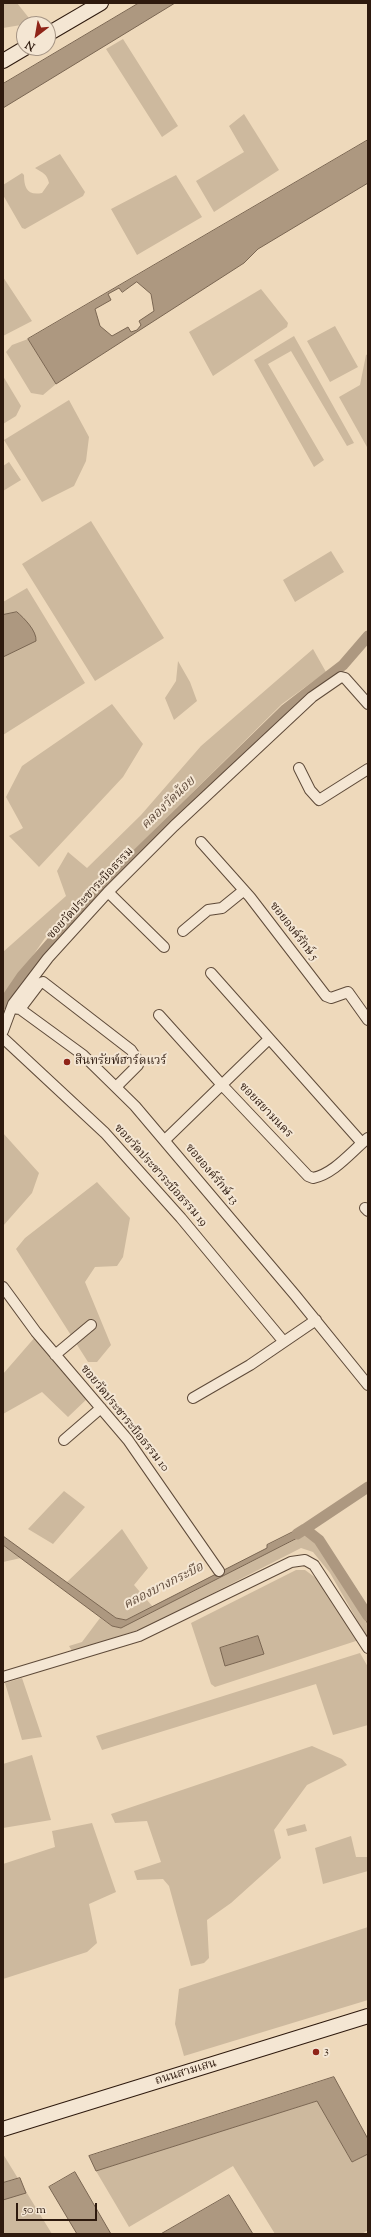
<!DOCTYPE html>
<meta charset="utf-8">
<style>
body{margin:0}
#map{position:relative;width:371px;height:2237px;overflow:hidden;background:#eed9bb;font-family:"Sorts Mill Goudy",serif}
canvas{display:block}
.frame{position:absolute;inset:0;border:4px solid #2e1a0e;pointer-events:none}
.north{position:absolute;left:16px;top:16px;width:40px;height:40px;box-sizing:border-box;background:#f4e6d3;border:1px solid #a59484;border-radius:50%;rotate:211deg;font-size:11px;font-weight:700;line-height:16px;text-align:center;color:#2e1a0e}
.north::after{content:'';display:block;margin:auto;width:14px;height:18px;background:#8f2418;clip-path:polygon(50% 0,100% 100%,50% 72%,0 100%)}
.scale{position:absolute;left:16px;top:2203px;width:81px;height:18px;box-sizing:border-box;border:2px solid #2e1a0e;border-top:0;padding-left:5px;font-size:12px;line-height:14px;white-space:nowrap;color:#2e1a0e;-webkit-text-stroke:3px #f4e6d3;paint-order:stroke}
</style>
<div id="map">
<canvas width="371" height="2237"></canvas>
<div class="frame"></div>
<div class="north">N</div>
<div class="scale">50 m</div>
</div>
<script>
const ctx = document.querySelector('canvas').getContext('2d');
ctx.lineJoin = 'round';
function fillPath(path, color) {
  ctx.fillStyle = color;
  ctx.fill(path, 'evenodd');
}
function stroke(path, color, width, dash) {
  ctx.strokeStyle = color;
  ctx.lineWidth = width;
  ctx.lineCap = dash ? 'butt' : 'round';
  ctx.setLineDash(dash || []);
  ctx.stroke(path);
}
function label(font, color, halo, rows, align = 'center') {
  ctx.font = font + ' "Sorts Mill Goudy","Noto Serif Thai",serif';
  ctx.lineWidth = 4;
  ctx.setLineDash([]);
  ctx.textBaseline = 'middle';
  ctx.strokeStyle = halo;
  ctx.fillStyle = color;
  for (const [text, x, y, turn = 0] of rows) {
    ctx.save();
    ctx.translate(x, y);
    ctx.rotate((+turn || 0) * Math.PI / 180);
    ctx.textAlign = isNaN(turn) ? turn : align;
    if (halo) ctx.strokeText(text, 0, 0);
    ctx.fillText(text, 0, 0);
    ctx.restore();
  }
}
fillPath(new Path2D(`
 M3,3H17L33,23L3,28Z
 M123,39L178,126L162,137L106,49Z
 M244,114L279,170L214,212L196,181L244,152L229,126Z
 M60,154L85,192L83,196L25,229L22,228L3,195V185L22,173L24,175C24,187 27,196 42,193L49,183C47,174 43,173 35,168Z
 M176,175L202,217L137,255L111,209Z
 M3,277L32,321L3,336Z
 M261,289L288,323L287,327L213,376L189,332Z
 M335,326L358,367L330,382L307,341Z
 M294,336L354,443L347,446L291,351L268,364L324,460L314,467L254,360Z
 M28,339L56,384L43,395L31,393L6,352L12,345Z
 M368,354V446L367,447L339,397L360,385L366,355Z
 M3,376L21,406L16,416L3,424Z
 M69,400L89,437L86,461L74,486L42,502L4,440Z
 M9,462L21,480L3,491V466Z
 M91,521L164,638L95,681L22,564Z
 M331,551L344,572L295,602L283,580Z
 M27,588L85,683L3,735V602Z
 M313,649L326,672L282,704L45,938L3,999V952L66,896L57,871L68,852L87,868L141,815L201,746Z
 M178,661L190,682L197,701L174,720L165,698L176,681Z
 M112,704L143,744L123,777L39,867L9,836L23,828L6,797L22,766Z
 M3,1133L39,1173L32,1193L3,1226Z
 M97,1182L130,1218L123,1257L117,1266L95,1267L85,1282L111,1345L97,1362H88L16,1249L25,1238Z
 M36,1336L89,1397L68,1417L42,1392L3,1414V1374Z
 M64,1491L85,1507L53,1544L28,1529Z
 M122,1529L148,1568L134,1585L153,1607L126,1620L116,1618L66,1583Z
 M306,1534L317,1540L348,1589L368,1624V1639L330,1573L313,1552L301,1548L145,1628L72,1651L69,1646L82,1642L100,1618L112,1626L121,1628Z
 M3,1546L21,1558L3,1562Z
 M296,1570H305L316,1578L359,1640L215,1687L211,1684L191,1623Z
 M360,1653L368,1667V1725L333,1735L316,1684L102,1750L96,1736Z
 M22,1678L42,1737L22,1740L5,1683Z
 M312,1746L342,1759L347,1765L307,1785L274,1830L281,1858L231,1903L207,1920L209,1958L204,1963L191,1966L169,1886L163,1879L137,1880L134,1871L161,1862L147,1821L115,1823L111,1814Z
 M32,1755L51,1820L3,1828V1764Z
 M92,1823L116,1892L89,1904L97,1943L87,1952L3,1979V1864L55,1847L52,1831Z
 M305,1824L307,1831L288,1836L286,1829Z
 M351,1836L356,1857H368V1871L323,1884L315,1848Z
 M368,1927V2000L184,2056L175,2024L179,1989Z
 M317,2101L352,2162L368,2154V2230L362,2234H275L233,2166L129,2227L96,2171Z
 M3,2154L52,2234H3Z`), '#cdb99e');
const water = new Path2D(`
 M139,3H175L3,108V84Z
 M368,140V183L258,249L244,263L56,384L28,339ZM137,282L151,294L154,311L139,321L141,325L137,330L131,332L128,327L112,336L100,326L95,309L111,300L108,294L119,288L122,292Z
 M17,612C24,618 37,631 36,641L3,657V615Z
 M309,1524L311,1531L121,1628L112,1626L3,1545V1536L116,1618L126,1620L267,1548V1545Z
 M354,1586L368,1608V1624L348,1589Z
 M258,1636L264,1654L225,1666L220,1648Z
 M334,2077L368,2139V2154L352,2162L317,2101L96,2171L89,2156Z
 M75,2172L111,2234H77L49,2187Z
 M20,2178L26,2193L3,2200V2183Z
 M229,2195L253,2234H161Z`);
fillPath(water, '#ad9880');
stroke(water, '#7a6652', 1);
stroke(new Path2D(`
 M3,1004L22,976L77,913L286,709L343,665L368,636
 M305,1529L368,1487
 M297,1534L305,1529L319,1540L368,1616`), '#ad9880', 11);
const street = new Path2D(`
 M299,768L310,790L319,800L368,769
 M201,842L250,897L326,996L331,998L348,992L368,1020
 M108,892L164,947
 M183,931L208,910L222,908L243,891
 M211,973L362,1143
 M12,1008L20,1009L83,1055L135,1106L295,1295L368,1385
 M20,1009L39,984L43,982L131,1050L137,1059L138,1065L116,1087
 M159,1015L222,1085L308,1176L313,1178C334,1174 352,1151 368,1138
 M3,1031L13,1004L48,958L108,892L174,826L312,697L341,677L345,678L368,704
 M3,1038L105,1133L181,1218L284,1342
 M165,1140L269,1039
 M365,1208L368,1211
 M3,1287L36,1332L128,1440L219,1571
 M55,1355L91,1325
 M193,1398L250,1365L316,1320
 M64,1440L101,1408
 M3,1677L139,1636L291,1562L305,1560L314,1565L368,1648`);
const secondary = new Path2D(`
 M48,34L101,3
 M3,61L25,48
 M3,2129L368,2016`);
stroke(street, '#5e4a39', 12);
stroke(secondary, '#2e1a0e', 16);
stroke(street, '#f4e6d3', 10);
stroke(secondary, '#f4e6d3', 14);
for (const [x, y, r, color] of [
 [67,1062,4,"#8f2418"],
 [316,2052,4,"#8f2418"]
]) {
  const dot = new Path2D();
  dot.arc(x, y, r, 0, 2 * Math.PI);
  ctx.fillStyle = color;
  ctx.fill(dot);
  stroke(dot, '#f4e6d3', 1.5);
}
label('12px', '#2e1a0e', '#f4e6d3', [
 ["ซอยวัดประชาระบือธรรม",91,894,-47],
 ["ซอยองค์รักษ์ 5",293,932,52],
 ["ซอยสยามนคร",265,1111,46],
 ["ซอยองค์รักษ์ 13",211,1175,50],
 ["ซอยวัดประชาระบือธรรม 19",160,1176,48],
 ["ซอยวัดประชาระบือธรรม 10",124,1419,51],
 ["ถนนสามเสน",186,2073,-17]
]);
label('12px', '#2e1a0e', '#f4e6d3', [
 ["สินทรัยพ์ฮาร์ดแวร์",75,1062],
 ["3",324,2052]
], 'left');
label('italic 13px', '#614c3c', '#f4e6d3', [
 ["คลองวัดน้อย",169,804,-44],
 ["คลองบางกระบือ",164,1587,-27]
]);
</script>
